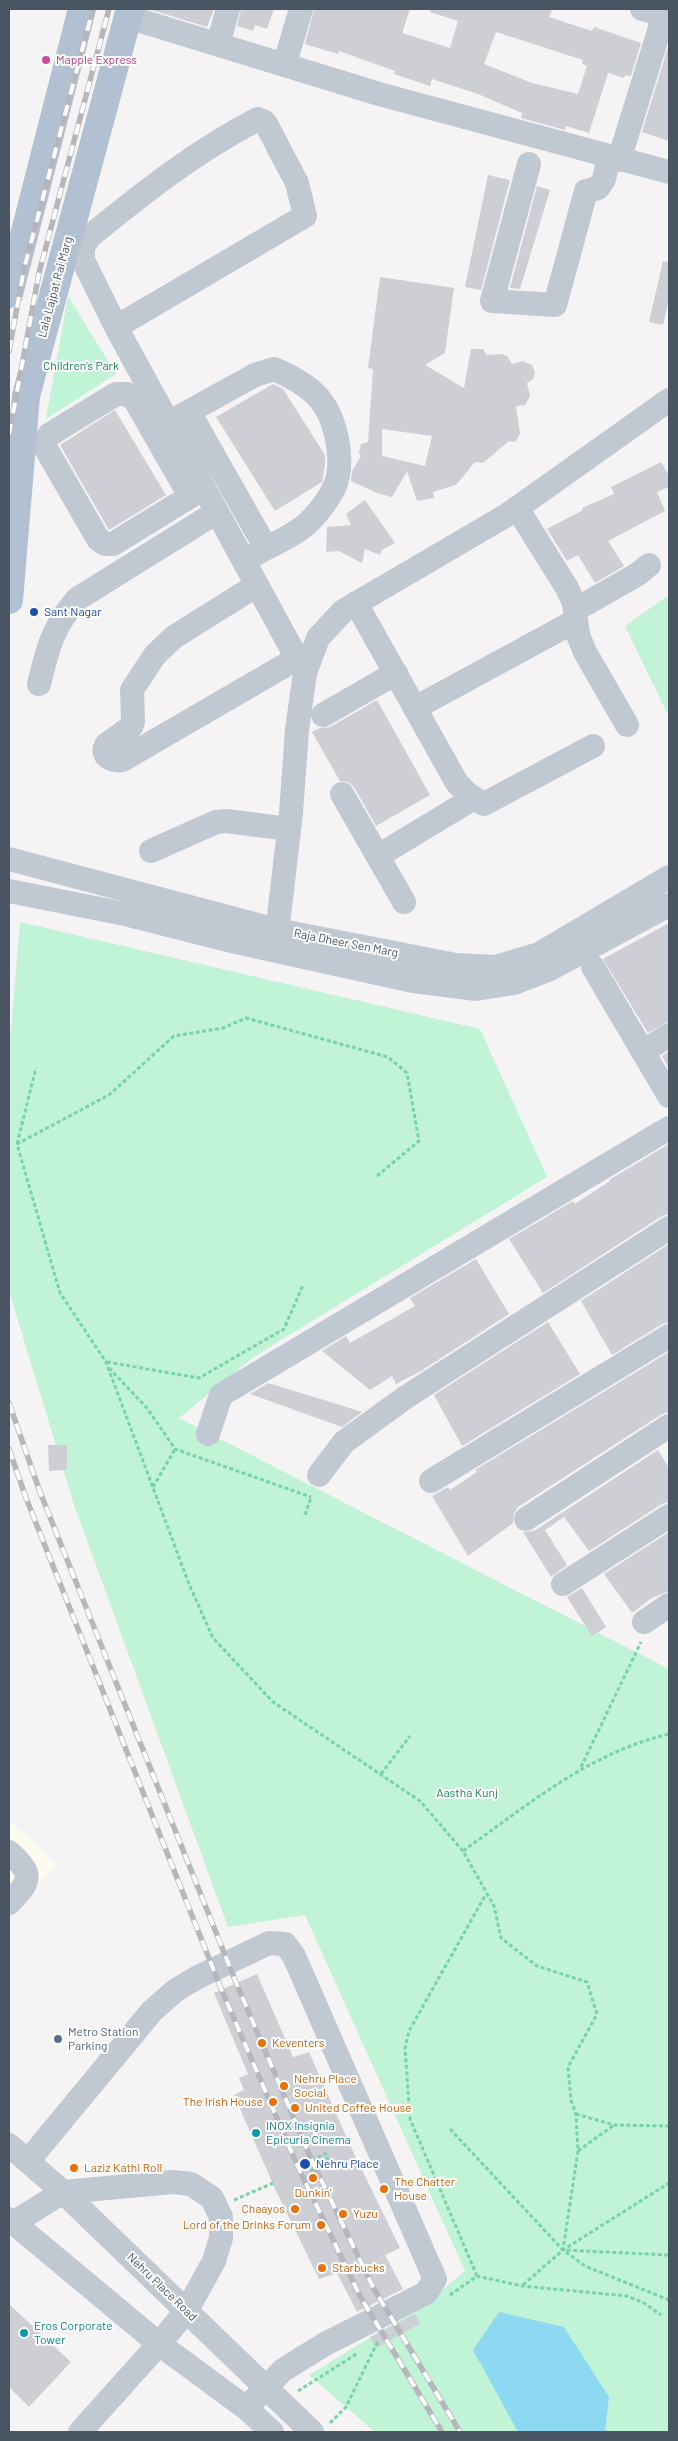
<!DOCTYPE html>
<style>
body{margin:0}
#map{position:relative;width:678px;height:2441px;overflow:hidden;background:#f5f3f3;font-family:Barlow,sans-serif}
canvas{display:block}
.frame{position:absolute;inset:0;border:10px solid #495562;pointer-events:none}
</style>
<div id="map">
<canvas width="678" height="2441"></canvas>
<div class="frame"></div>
</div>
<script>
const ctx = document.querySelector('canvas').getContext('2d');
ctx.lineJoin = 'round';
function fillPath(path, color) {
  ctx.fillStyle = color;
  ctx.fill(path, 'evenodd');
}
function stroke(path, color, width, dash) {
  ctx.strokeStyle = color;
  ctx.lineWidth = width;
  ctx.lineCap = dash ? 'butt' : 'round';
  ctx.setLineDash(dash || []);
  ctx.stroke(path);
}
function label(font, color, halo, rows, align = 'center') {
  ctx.font = font + ' Barlow,sans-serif';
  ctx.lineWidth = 4;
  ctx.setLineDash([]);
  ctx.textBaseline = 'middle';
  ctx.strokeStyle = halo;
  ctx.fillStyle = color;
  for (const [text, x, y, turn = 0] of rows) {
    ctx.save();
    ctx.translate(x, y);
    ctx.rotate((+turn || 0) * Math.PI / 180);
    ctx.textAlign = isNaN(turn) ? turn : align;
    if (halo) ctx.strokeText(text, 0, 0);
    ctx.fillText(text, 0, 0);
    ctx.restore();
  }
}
fillPath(new Path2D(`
 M9,1820L57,1865L9,1914Z`), '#fdfaee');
fillPath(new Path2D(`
 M68,296L116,374L46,419Z
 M669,595V717L625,626Z
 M20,922L480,1029L547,1177L255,1356L179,1418L669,1669V2432H375L309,2375L427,2303L465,2271L305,1915L228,1927L74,1505L9,1291V1036L11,1030Z`), '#c1f3d6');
fillPath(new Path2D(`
 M499,2312L564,2327L609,2397L605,2432H518L473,2350Z`), '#8cd9f1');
fillPath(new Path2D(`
 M148,9H214L207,27Z
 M241,9H274L267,29L255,25L253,31L237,26Z
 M314,9H410L402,33L450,48L458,21L430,12L431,9H552L549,17L592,31L594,27L641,43L631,76L625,75L624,78L608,73L589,133L566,126L565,130L521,118L522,113L478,94L432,79L430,86L394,74L395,71L339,51L338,54L305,44ZM496,32L583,60L582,64L587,66L578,94L532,83L484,64Z
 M669,44V141L642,132Z
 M488,175L510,180L481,290L465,287Z
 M537,186L550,190L520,289L510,288Z
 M663,261L669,262V299L663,325L649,322Z
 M380,277L454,288L445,353L425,365L464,388L471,349H483L487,355L501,354L507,356L512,364L523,361L532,365L535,373L533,379L527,383L530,396L525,405L516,406L520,434L515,442L509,441L483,463L475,462L456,485L433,492L434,498L417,501L407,471L392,497L377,493L351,481L352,471L361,456L359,453L361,444L368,442L373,369L368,368ZM382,429L432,436L425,466L382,456Z
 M273,384L283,389L325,455V465L322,482L275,511L216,417Z
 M115,410L166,495L109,530L60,445Z
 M661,462L669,476V487L657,492L665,511L608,541L624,566L595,583L578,555L567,561L547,529L583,510L582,508L614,494L611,487Z
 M365,500L395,543L382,550L380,555L365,549L362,563L339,551L326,552L327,527L351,525L346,514Z
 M377,700L430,795L376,826L354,787L348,782L340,781L312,732L320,728L330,727Z
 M669,923V1021L648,1033L603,959Z
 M669,1051V1069L662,1056Z
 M669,1144V1214L662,1216L543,1293L509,1239L573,1201L575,1204L610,1181L609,1180Z
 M669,1244V1322L662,1324L612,1355L581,1301Z
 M476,1259L509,1314L421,1371L396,1384L392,1376L370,1390L322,1351L346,1336L350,1343L415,1306L410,1298Z
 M548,1322L580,1374L462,1446L434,1395Z
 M669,1352V1412L662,1414L518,1507L514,1513L513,1523L468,1556L432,1496L448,1487L450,1490L477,1472L475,1470Z
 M268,1383L340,1405L362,1412L342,1427L250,1394Z
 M48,1445H67V1470L49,1471Z
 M658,1450L669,1468V1502L662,1504L589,1551L564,1517L545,1530L567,1565L551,1577L523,1532L534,1531Z
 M669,1532V1591L652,1598L632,1613L604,1574Z
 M582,1588L606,1627L592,1636L567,1597Z
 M257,1974L293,2057L309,2052L350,2145L400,2248L385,2255L403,2289L357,2312L337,2273L319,2279L276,2191L234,2095L244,2090L239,2078L248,2074L214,1993Z
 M9,2304L71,2362L29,2407L9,2387Z
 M415,2314L420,2324L376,2348L370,2337Z`), '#cdcfd5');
stroke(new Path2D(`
 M17,1144L36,1068
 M377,1176L419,1141L407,1073L388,1057L246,1018L223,1028L174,1036L109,1095L17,1144L60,1293L106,1362L189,1584L213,1638L273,1702L420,1801L463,1851L494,1906L501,1938L537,1966L587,1982L597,2014L568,2067L571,2100L576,2114L578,2151L563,2250L669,2255
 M107,1362L199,1378L284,1329L303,1285
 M109,1368L147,1408L175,1449L311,1497
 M153,1487L175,1449
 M305,1515L311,1497
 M581,1767L641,1642
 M381,1774L410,1736
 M463,1851C529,1804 589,1753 669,1734
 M576,2114L614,2125L669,2126
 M450,2129L563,2250L585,2266L669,2300
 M578,2151L614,2125
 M306,2163L327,2153
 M308,2167L329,2158
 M310,2171L331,2162
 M234,2200L273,2183
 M477,2276L410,2119L405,2049L409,2031L486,1894
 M523,2285L563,2250L669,2183
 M450,2295L477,2276L522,2286L627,2296L644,2303L661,2315
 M298,2391L358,2353
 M330,2423L346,2407L378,2341`), '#77d3a9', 3, [4, 2.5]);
stroke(new Path2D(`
 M642,9L664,15L666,9
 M128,17L379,94L669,172
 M218,44L228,9
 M285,63L301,9
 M619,160L664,15
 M529,164L492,301L555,305L586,191L598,188L604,179L609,157
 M116,327L305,216L297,183L265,122L258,119C196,151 143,193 89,237L83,247V260L116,327L305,673
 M189,412L266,548
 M168,423L255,375L274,369C290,376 304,383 316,395C336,415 346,462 334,488C328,500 319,512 309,522C295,536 262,549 244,561
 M183,484L135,400L127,394H116L49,435L46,440L45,447L98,539L105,544H113L191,496
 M517,508L567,588L574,603L578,635L585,652L627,725
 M257,585L174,637L155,655L132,690L133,722L131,727L106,745C100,756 113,762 122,760L296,659
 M356,603L457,783L469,795L484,804L593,746
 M575,610L638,574L649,565
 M39,684C48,648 52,628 77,599L217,512
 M415,708L575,621
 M323,715L396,673
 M342,794L404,902
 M151,851L216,822L226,821L289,829
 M378,856L474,798
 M9,859L277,930L456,965L496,967L539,954L669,877
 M9,891L125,914L236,942L413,981L476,989L514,983L550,969L669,905
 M275,950L291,813L297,730L305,673L318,638L343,611L507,515L669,400
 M593,967L669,1096
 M643,1052L669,1035
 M208,1434L221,1395L669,1128
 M319,1475L344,1442L406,1397L669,1228
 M431,1481L669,1336
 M526,1519L669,1426
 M563,1584L669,1516
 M644,1622L669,1605
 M9,1852C33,1874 32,1880 9,1903
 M9,2145L63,2192L312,2432
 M28,2161L152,2011L176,1990L198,1977L269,1943L285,1944L294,1956L435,2279L426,2293L325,2344L283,2370L246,2408
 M9,2219L159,2344L246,2408L272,2432
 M13,2223L63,2192L173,2182L191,2184L212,2198L221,2217V2238L214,2261L187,2310L159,2344L80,2432`), '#c0c9d2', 24);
stroke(new Path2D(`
 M9,294L82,9
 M9,600L26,396L130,9`), '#b2c1d2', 28);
const rail = new Path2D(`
 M9,351L24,269L93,9
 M9,435L39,273L109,9
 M9,1403L40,1492L235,1980L312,2161L374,2289L460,2432
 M9,1449L26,1498L220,1986L298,2167L360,2296L442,2432`);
stroke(rail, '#b5b7bd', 5.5);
stroke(rail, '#fff', 4, [11]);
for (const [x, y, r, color] of [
 [46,60,5,"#d1479c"],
 [34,612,5,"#1a4fb4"],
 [58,2039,5,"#5c6f8a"],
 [262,2043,5,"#e8710a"],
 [284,2086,5,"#e8710a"],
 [273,2102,5,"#e8710a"],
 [295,2108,5,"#e8710a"],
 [256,2133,5,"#0f9aa8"],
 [305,2164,6,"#1a4fb4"],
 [74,2168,5,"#e8710a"],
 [313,2178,5,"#e8710a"],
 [384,2189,5,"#e8710a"],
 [295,2209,5,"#e8710a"],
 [343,2214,5,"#e8710a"],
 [321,2225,5,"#e8710a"],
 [322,2268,5,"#e8710a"],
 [24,2333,5,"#0f9aa8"]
]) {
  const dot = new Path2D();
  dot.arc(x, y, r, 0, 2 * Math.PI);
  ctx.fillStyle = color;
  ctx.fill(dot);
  stroke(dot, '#fff', 2);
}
label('12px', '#b23c85', '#fff', [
 ["Mapple Express",56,60]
], 'left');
label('12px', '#495562', '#fff', [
 ["Lala Lajpat Rai Marg",55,287,-75],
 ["Raja Dheer Sen Marg",346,943,11],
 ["Nehru Place Road",162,2287,44]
]);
label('12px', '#138450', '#fff', [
 ["Children's Park",81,366],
 ["Aastha Kunj",467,1793]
]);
label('12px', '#164399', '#fff', [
 ["Sant Nagar",44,612],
 ["Nehru Place",316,2164]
], 'left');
label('12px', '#4e5e75', '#fff', [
 ["Metro Station",68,2032],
 ["Parking",68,2046]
], 'left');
label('12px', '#c56008', '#fff', [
 ["Keventers",272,2043],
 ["Nehru Place",294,2079],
 ["Social",294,2093],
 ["The Irish House",263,2102,"right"],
 ["United Coffee House",305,2108],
 ["Laziz Kathi Roll",84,2168],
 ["The Chatter",394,2182],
 ["House",394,2196],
 ["Dunkin'",313,2193,"center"],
 ["Chaayos",285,2209,"right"],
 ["Yuzu",353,2214],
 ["Lord of the Drinks Forum",311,2225,"right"],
 ["Starbucks",332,2268]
], 'left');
label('12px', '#0d838f', '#fff', [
 ["INOX Insignia",266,2126],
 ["Epicuria Cinema",266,2140],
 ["Eros Corporate",34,2326],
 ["Tower",34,2340]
], 'left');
</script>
